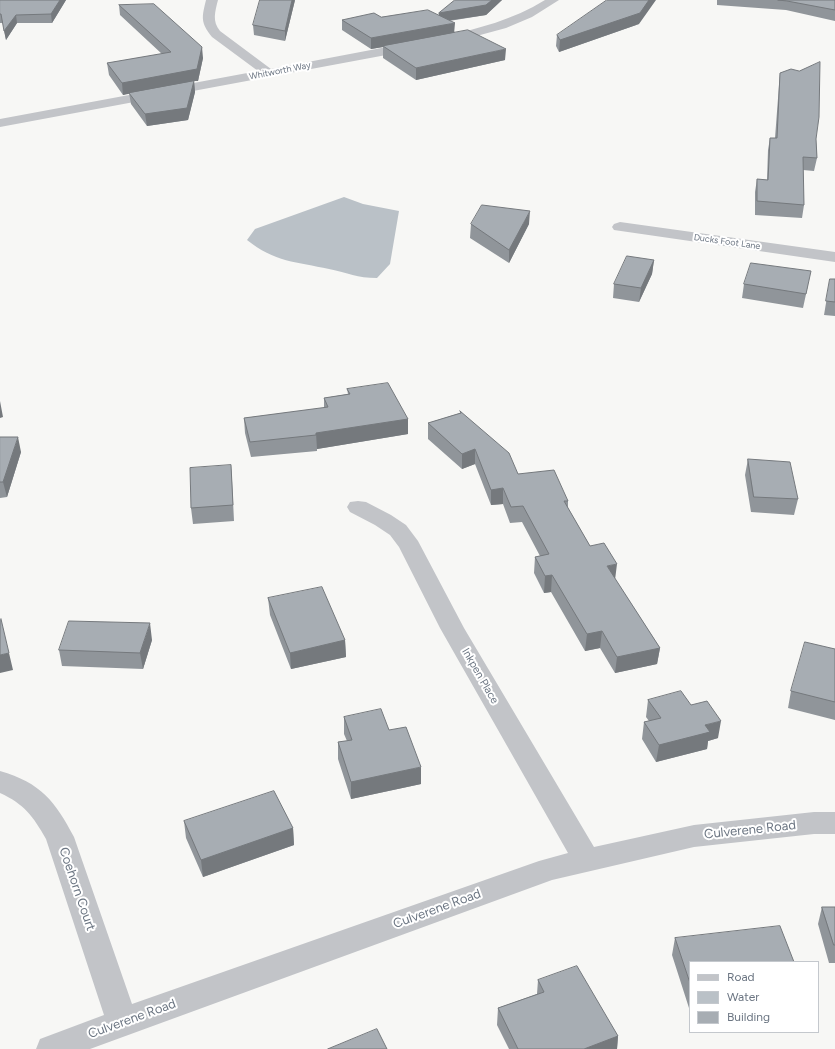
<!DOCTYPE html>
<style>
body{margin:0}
#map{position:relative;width:835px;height:1049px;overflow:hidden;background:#f7f7f5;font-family:Figtree,sans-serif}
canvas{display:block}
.legend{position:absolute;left:689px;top:961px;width:130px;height:72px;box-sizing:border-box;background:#fff;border:1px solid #c4c8cd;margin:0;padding:5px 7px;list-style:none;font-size:12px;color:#6b7582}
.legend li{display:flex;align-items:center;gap:8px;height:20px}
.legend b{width:20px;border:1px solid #c4c8cd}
</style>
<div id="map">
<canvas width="835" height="1049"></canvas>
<ul class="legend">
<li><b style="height:5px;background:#c2c4c8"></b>Road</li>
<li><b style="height:11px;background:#bac1c7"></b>Water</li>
<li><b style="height:11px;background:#a7adb3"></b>Building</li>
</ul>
</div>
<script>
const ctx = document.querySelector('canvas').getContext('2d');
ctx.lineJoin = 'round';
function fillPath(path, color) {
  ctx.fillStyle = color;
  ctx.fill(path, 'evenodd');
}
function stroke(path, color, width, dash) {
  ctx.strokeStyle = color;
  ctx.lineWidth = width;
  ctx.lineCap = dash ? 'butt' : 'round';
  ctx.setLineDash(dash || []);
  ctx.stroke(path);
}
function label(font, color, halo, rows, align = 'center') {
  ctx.font = font + ' Figtree,sans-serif';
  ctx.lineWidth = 4;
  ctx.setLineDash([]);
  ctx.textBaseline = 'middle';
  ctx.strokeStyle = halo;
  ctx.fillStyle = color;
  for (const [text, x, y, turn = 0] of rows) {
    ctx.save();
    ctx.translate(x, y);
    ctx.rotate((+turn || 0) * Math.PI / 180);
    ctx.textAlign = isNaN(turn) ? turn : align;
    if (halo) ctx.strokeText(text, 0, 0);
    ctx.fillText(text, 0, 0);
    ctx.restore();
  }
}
fillPath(new Path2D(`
 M344,197L363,204L399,211L390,264L377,278C357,278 348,273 329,269C297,262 274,262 247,240L255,229Z`), '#bac1c7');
fillPath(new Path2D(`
 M206,0H218C215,12 212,21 220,31L271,69L413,42L417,43L419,46L417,49L413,50L0,127V119L258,71L212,37C200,22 202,17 206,0Z
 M545,0H559L532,17L506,28L447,44L443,43L441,40L443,37C479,28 513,20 545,0Z
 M620,222L835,252V262L614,230L612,227L614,224Z
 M358,501L366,502L391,515L406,525L418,541L464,628L594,847L694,825L814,812H835V834H814L694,847L552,880L90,1049H36L40,1039L104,1015L46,839C33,816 24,804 0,793V771C41,783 55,801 74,837L132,1004L539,861L568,853L440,628L399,547L390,535L375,525L350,512L347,507L350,502Z`), '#c2c4c8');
fillPath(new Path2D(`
 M0,0H66L52,23H17L6,40L3,23H0Z
 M295,0L285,41L254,35L253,25Z
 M455,0H502L486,15L449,21L455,33L505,60L416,80L383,58V47L371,49L342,30V20L381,17L439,15V13Z
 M717,0H835V21L786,10L717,5Z
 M119,5L203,58L198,81H194L195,92L188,120L147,126L131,104L129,93L123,95L109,75L107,63L162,54L120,15Z
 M639,24L559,52L556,46L557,35Z
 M780,73L816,139L817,158L814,171L803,170L804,205L802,218L755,215V192L757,179L767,180L768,150L770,138H775L779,85Z
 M471,224H529L509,263L470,238Z
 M654,260L652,274L639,302L613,298L614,284Z
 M830,279H835V316L824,315Z
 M744,284L808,285L803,308L742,298Z
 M347,389L408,419V434L317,449V451L251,457L245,433L244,418L324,408V398L348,394Z
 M460,411L518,474L568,501V508L590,546L615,579L660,648L657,664L615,673L600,648L585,651L551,592L544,593L534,573L535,557L540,556L522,522L510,523L503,504L491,505L475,464L462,469L428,439V423L460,413Z
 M0,437L21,452L7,497L0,498Z
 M748,459L798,499L794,515L751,512L745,475Z
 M231,465L232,480L234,521L193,524L191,508Z
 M268,598L345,640L346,657L291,669L270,615Z
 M152,640L143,669L62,666L59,650Z
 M835,649V720L788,708L791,691Z
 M648,700L691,705L718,738L708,741L707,749L656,762L642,739L644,722L649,721L646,717Z
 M344,717L389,730L421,784L351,799L338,759V742L347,741L344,734Z
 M184,821L293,828L294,845L203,877L186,838Z
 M822,907H835V963H829L818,924Z
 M675,938L690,962V1008H689L672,955Z
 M538,980L618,1036L617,1049H509L497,1025L498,1008L537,994Z`), '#90959a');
fillPath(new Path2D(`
 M60,0H66L52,23L51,14Z
 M292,0H295L285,41V31Z
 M492,0H502L486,15L438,22L439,13Z
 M649,0H656L639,24L559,52L560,40Z
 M16,15L17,23L6,40L4,31Z
 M455,23L454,34L383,46V47L371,49V38Z
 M202,47L203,58L198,81H194L195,92L188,120L147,126L145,114L194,81L123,95L122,83Z
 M506,49L505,60L416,80V68Z
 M530,211L529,224L509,263V250Z
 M654,260L652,274L639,302L641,288Z
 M0,401L3,417L0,418Z
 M408,419V434L317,449L316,433Z
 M18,437L21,452L7,497L3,482Z
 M475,449V464L462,469V454Z
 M503,488V504L491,505V490Z
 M617,564L615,580L607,566Z
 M552,575L551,592L544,593L545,576Z
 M150,623L152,640L143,669L140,653Z
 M602,631L600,648L585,651L587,634Z
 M345,640L346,657L291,669L290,653Z
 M660,648L657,664L615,673L617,657Z
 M9,653L13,670L0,673V655Z
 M721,721L718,738L708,741L707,749L656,762L659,745L705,725Z
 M421,767V784L351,799V782Z
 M293,828L294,845L203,877L201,860Z
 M618,1036L617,1049H584Z`), '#75797d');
const building = new Path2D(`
 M0,0H60L51,14L16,15L4,31L1,14H0Z
 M260,0H292L285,31L253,25Z
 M455,0H492L486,5L439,13Z
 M607,0H649L640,13L560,40L557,35Z
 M778,0H835V10L787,1Z
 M154,4L202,47L197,69L122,83L107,63L171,52L119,5Z
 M428,10L455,23L371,38L342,20L374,13L381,17Z
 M468,30L506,49L416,68L383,46Z
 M820,62L819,117L816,139L817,158L803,157L804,205L757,201V179L768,180L770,138H777L780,73L791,69L799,71Z
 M194,81L187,108L145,114L129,93Z
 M482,205L530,211L509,250L471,224Z
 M627,256L654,260L641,288L614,284Z
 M751,263L811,271L806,294L744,284Z
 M830,279H835V302L826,301Z
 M388,383L408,419L316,433V435L250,442L244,418L328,407L324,398L350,394L347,389Z
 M460,411L509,453L518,474L554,470L568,501H564L590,546L604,543L617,564L607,566L660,648L617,657L602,631L587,634L552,575L545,576L535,557L549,554L523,506L511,507L503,488L491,490L475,449L462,454L428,423L461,413Z
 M0,437H18L3,482H0Z
 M748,459L790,462L798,499L754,497Z
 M231,465L233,505L191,508L190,468Z
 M322,587L345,640L290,653L268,598Z
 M1,619L9,653L0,655V620Z
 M69,621L150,623L140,653L59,650Z
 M805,642L835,649V702L791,691Z
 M681,691L691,705L707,701L721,721L705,725L710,732L659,745L644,722L661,718L648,700Z
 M381,709L389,730L406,727L421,767L351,782L338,742L352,740L344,717Z
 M274,791L293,828L201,860L184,821Z
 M822,907H835V945H834Z
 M780,926L794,962H690V983L675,938Z
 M577,966L618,1036L584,1049H518L498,1008L544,992L538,980Z
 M377,1029L387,1049H328Z`);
fillPath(building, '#a7adb3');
stroke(building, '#75797d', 1);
label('9px', '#6b7582', '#fff', [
 ["Whitworth Way",280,71,-11],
 ["Ducks Foot Lane",727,242,8]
]);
label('11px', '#6b7582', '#fff', [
 ["Inkpen Place",480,676,60]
]);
label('13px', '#6b7582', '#fff', [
 ["Culverene Road",750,830,-6],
 ["Coehorn Court",77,889,71],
 ["Culverene Road",437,909,-20],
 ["Culverene Road",132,1019,-20]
]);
</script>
